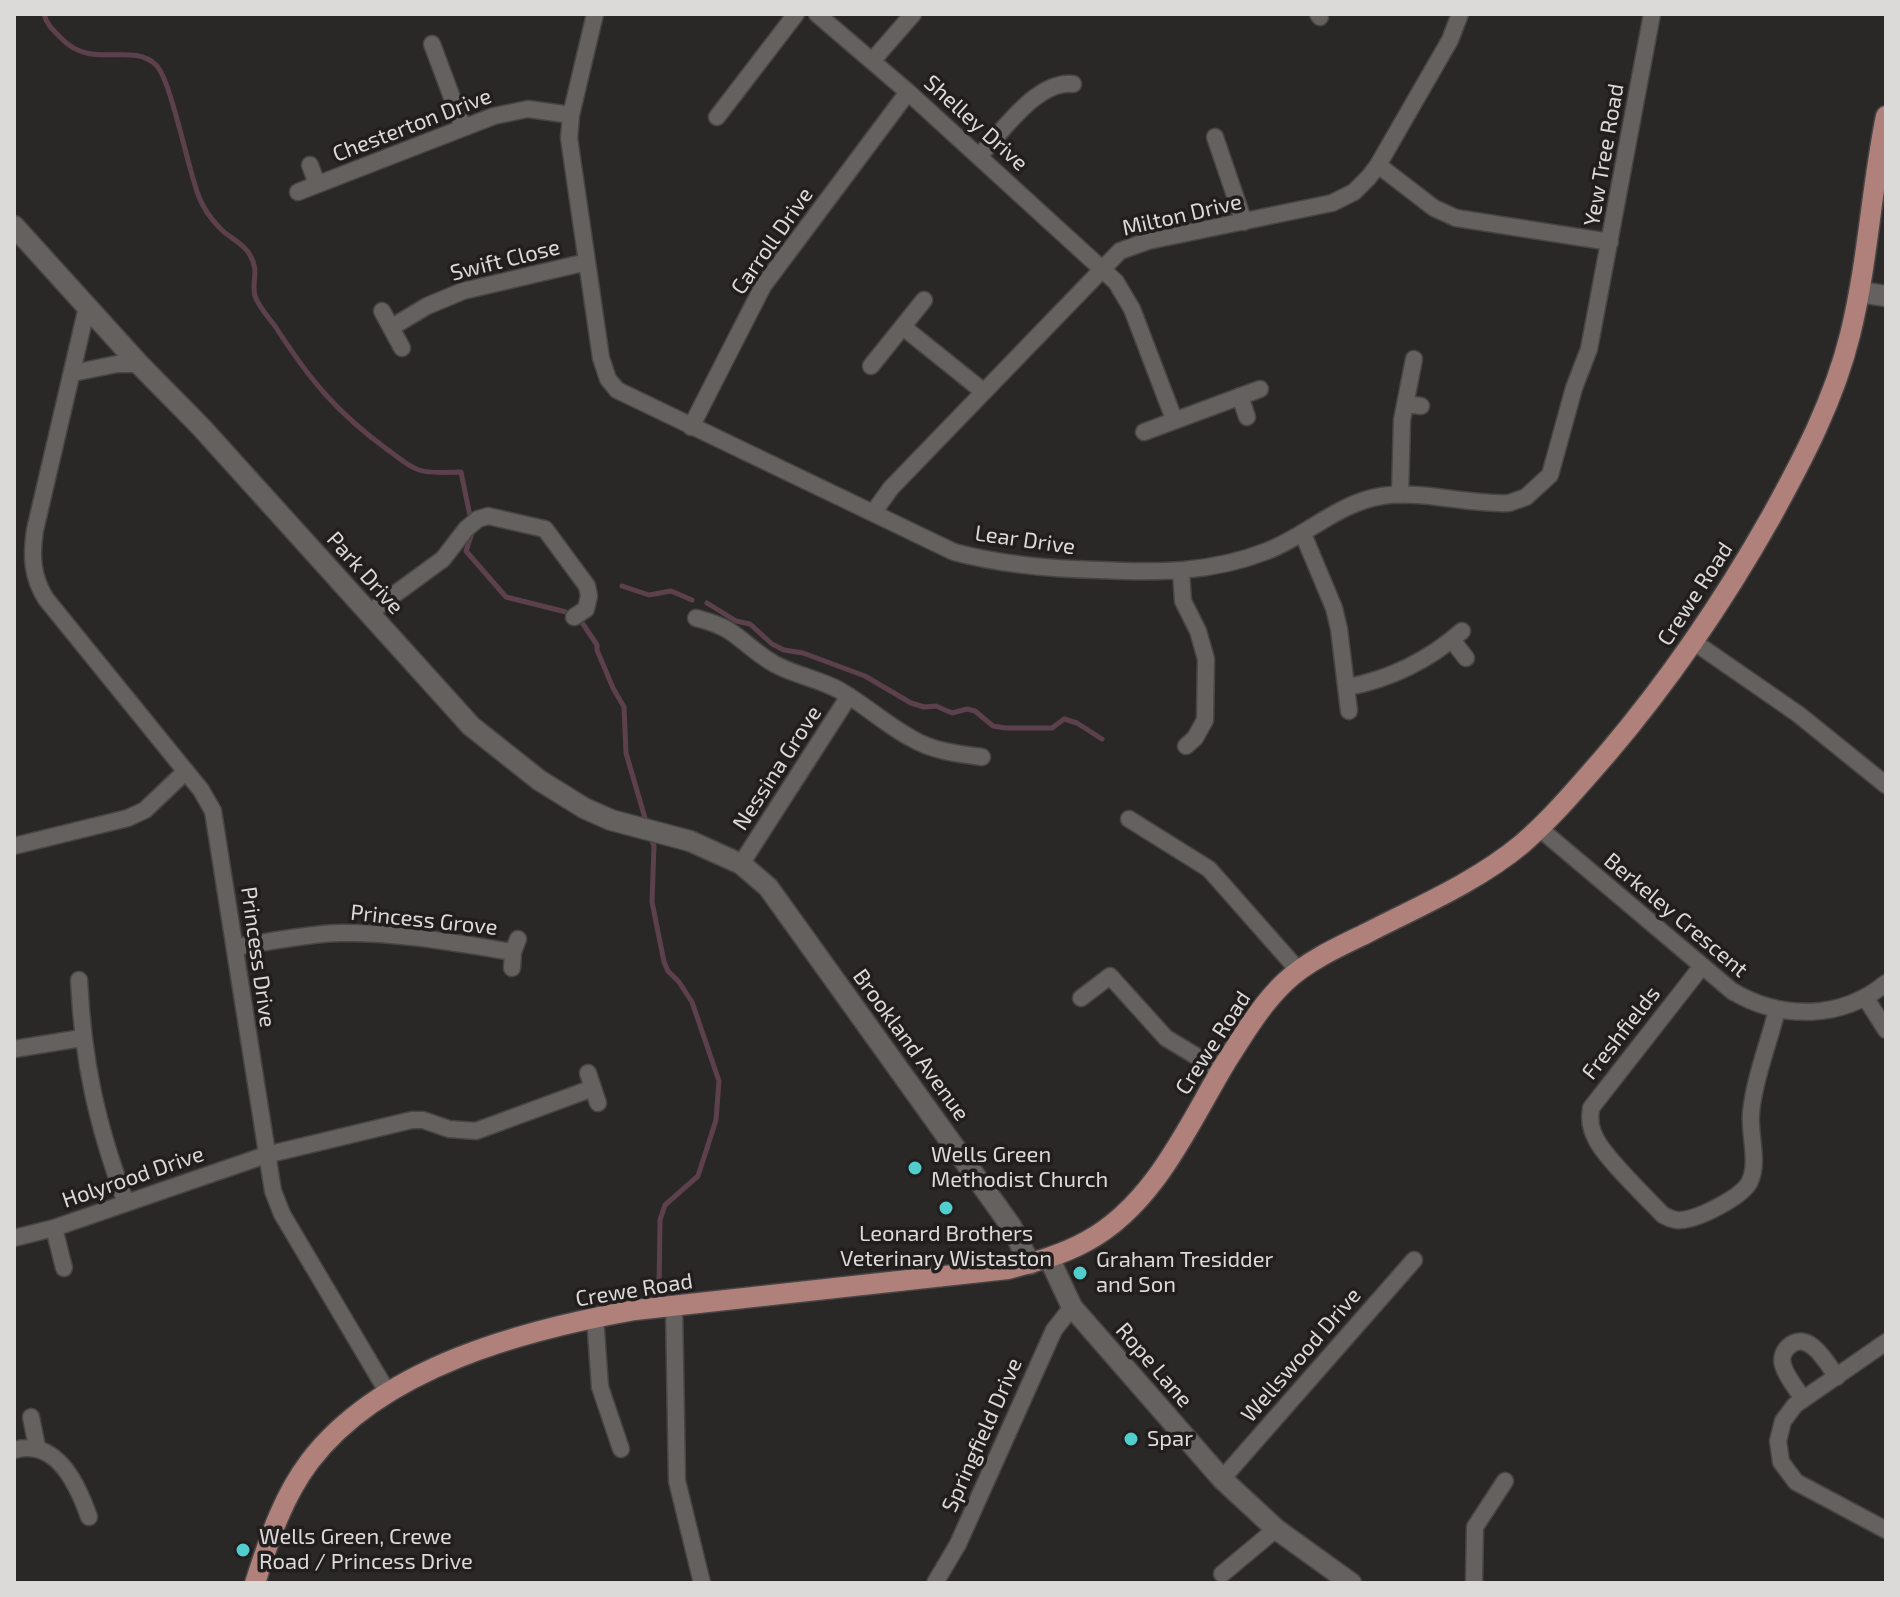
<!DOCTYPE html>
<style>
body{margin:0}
#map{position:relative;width:1900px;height:1597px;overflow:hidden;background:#2a2826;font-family:"Exo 2",sans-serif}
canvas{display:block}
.frame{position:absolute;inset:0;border:16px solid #dcdad9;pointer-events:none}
</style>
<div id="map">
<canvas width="1900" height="1597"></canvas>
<div class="frame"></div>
</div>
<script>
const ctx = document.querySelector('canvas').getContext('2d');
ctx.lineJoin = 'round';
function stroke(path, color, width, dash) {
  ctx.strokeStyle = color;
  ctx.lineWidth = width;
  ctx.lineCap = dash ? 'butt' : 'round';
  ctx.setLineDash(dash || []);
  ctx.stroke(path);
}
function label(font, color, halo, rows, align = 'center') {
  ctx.font = font + ' "Exo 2",sans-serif';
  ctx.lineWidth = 7;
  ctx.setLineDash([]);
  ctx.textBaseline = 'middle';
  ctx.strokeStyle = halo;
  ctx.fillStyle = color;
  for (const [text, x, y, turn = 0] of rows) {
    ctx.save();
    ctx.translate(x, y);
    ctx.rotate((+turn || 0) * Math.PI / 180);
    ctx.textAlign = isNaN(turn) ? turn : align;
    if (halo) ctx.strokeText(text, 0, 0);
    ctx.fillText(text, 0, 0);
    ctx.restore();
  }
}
stroke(new Path2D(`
 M44,14C47,25 53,30 61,38C92,71 131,41 156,65C171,79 188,170 199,197C203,207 211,219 219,227C228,238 243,242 250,255C260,272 251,280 255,296C258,306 269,318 275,326C309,379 337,413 388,450C398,457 407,466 419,470C431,474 448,472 461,472L471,521
 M473,530L466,551L506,597L566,612L583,624L597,645V650L613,688L624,707L626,753L647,825
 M622,586L649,595L671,591L692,600
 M707,603L736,621L750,624L772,644L784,650L803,653L865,676L911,703L924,707L936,706L952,713L967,709L975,711L993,726L1006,728H1052L1064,719L1077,723L1102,739
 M651,838L654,846L652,902L664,962L668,971L679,982L692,1002L719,1081L716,1120L698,1176L665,1205L660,1220L659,1291`), '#5c414d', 5);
const minor = new Path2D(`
 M595,14L571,115L569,138L601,358L608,379L617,390L954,552C1003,565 1049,569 1099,570C1157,573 1211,573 1267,551C1306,536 1340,502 1382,496C1423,490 1468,505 1509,503L1526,497L1550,475L1574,388L1589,349L1652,14
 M817,14L908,92L1116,282L1132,309L1174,419
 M1318,14L1320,17
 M432,44L463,127
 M873,60L913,14
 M717,117L796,14
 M1215,137L1244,222
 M979,156C1003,131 1037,80 1073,84
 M310,165L317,184
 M1378,165L1434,208L1456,218L1610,242
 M298,192L494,116L528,109L571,115
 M87,307L35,530C31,556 32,577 46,599L201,790L213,811L273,1191L282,1214L388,1393
 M382,311L402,348
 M392,327L427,306L463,291L587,262
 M903,327L984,392
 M871,366L924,300
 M73,373L117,364H139
 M1240,396L1247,417
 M1405,404L1421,406
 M691,427L763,286L908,92
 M1144,432L1260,389
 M1400,495L1402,420L1414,359
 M873,513L891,488L1120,251L1148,241L1332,203L1354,192L1369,177L1378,165L1450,40L1460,14
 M1303,534L1334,608L1339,629L1349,711
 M1181,572L1183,601L1198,631L1206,659L1205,720L1195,738L1186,746
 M369,613L443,559L466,529L478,519L488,516L545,529L587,586L589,596L586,609L574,617
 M696,618C735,628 735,637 765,658C787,674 815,677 839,690C864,704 885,724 911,738C932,751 958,754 982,757
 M1452,640L1466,658
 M1694,642L1798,714L1886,785
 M1348,687C1390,679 1430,659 1462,631
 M1129,819L1209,869L1299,971
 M1539,828L1732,991C1781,1020 1841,1020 1886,983
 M14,846L128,818L145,810L186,771
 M741,864L849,696
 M235,947C269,942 304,934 340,933C398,932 456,943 513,952
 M1702,966L1591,1108C1589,1119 1591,1130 1596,1139C1605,1158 1647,1198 1663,1215C1669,1218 1675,1221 1681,1220C1698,1219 1743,1197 1750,1181C1759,1161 1749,1134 1751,1113C1754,1080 1769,1042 1777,1010
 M512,968L513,952L518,939
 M79,980C83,1063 97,1125 126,1203
 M1865,997L1886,1030
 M1081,998L1110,976L1166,1038L1221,1071
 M14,1049L82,1038
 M588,1073L598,1103
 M54,1228L64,1268
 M14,1238L54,1228L266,1155L412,1120H423L449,1129L476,1131L593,1088
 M674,1306L677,1481L702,1583
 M595,1317L600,1387L621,1449
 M1886,1342L1795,1405L1783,1421L1778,1441L1781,1462L1796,1482L1886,1530
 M1803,1399C1797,1389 1786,1377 1783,1365C1781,1359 1783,1352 1788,1347C1808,1328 1827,1363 1837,1377
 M31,1417L37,1447
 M14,1450C56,1438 77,1483 89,1517
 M1222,1479L1414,1260
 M1222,1574L1276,1529
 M935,1583L958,1544L1054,1330L1072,1307
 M1474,1583L1475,1527L1505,1481`);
const tertiary = new Path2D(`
 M14,226L139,364L201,427L471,726L539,780L584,808L611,820L690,841L741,864L768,887L1011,1226L1030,1264
 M1859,292L1886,296
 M1049,1258L1072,1307L1222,1479L1276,1529L1351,1583`);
const primary = new Path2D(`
 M255,1583C269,1540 282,1498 310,1461C382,1367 524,1330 635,1310L1008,1269C1035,1262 1062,1255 1087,1241C1155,1204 1188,1125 1226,1062C1244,1034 1260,1006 1285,982C1306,962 1336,948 1363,935C1417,907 1475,883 1522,844C1553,817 1579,786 1606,755C1669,681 1723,602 1771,517C1803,459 1834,400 1850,335C1868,263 1871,189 1886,116`);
stroke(minor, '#474544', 19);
stroke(tertiary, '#474544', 23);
stroke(primary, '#474544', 23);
stroke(minor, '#64615f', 16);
stroke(tertiary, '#64615f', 20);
stroke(primary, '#b0807b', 20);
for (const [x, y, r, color] of [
 [915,1168,8,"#52cdce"],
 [946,1208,8,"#52cdce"],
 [1080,1273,8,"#52cdce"],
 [1131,1439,8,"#52cdce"],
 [243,1550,8,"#52cdce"]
]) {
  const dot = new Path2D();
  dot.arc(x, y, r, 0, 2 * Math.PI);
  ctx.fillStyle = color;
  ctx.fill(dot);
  stroke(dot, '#211e1d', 3);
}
label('22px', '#dcdad9', '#211e1d', [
 ["Shelley Drive",976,123,42],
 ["Chesterton Drive",412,125,-21],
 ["Yew Tree Road",1604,155,-80],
 ["Milton Drive",1182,215,-13],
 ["Carroll Drive",772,241,-55],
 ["Swift Close",505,260,-14],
 ["Lear Drive",1025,540,8],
 ["Park Drive",365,573,48],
 ["Crewe Road",1695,594,-57],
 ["Nessina Grove",777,768,-57],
 ["Berkeley Crescent",1676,915,40],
 ["Princess Grove",424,920,6],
 ["Princess Drive",258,957,82],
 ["Freshfields",1621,1033,-52],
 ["Crewe Road",1213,1043,-57],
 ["Brookland Avenue",911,1045,54],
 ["Holyrood Drive",133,1177,-19],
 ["Crewe Road",634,1290,-9],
 ["Wellswood Drive",1301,1355,-49],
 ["Rope Lane",1154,1365,49],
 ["Springfield Drive",982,1435,-66]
]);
label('22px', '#dcdad9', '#211e1d', [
 ["Wells Green",931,1155],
 ["Methodist Church",931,1180],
 ["Leonard Brothers",946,1234,"center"],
 ["Veterinary Wistaston",946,1259,"center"],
 ["Graham Tresidder",1096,1260],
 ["and Son",1096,1285],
 ["Spar",1147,1439],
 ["Wells Green, Crewe",259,1537],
 ["Road / Princess Drive",259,1562]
], 'left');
</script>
